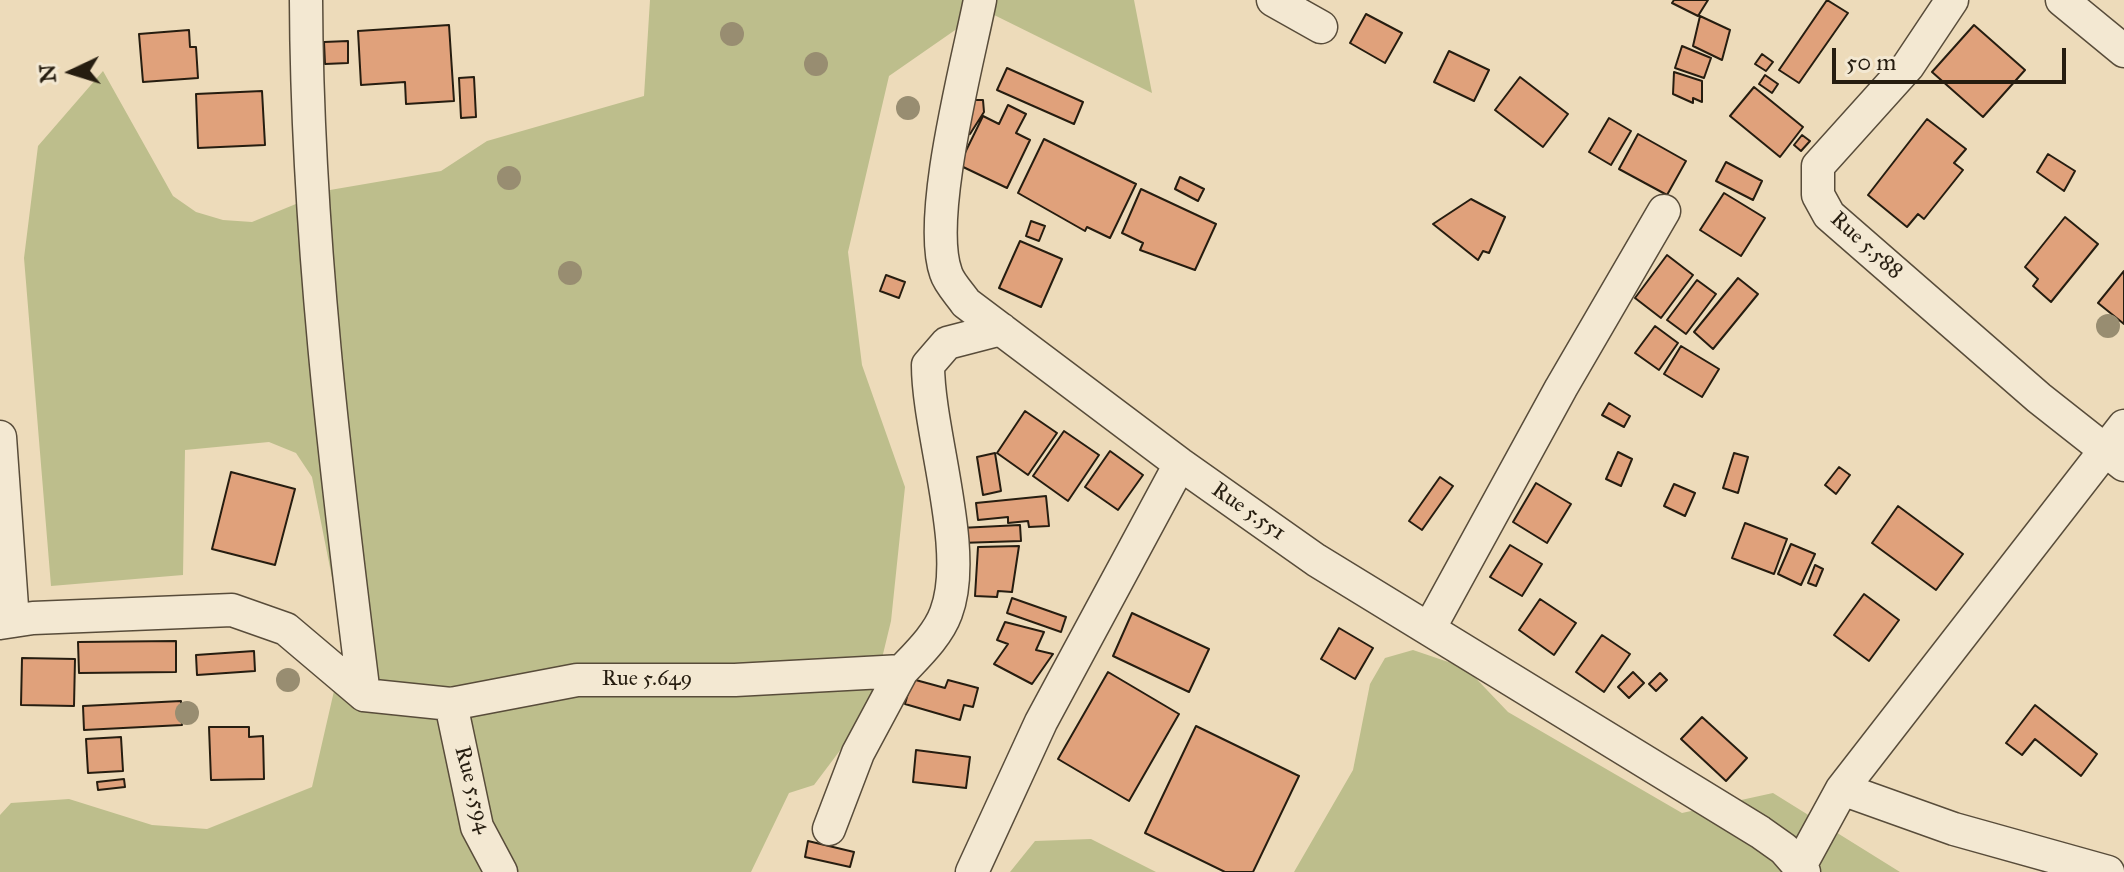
<!DOCTYPE html>
<style>
body{margin:0}
#map{position:relative;width:2124px;height:872px;overflow:hidden;background:#eddbba;font-family:"IM FELL Great Primer",serif}
canvas{display:block}
.north{position:absolute;left:32px;top:32px;width:80px;height:80px;-webkit-text-stroke:6px #f3e8d2;paint-order:stroke;rotate:266deg;font-size:22px;font-weight:700;line-height:32px;text-align:center;color:#261d10}
.north::after{content:'';display:block;margin:auto;width:28px;height:36px;background:#261d10;clip-path:polygon(50% 0,100% 100%,50% 72%,0 100%)}
.scale{position:absolute;left:1832px;top:48px;width:234px;height:36px;box-sizing:border-box;border:4px solid #261d10;border-top:0;padding-left:10px;font-size:24px;line-height:28px;white-space:nowrap;color:#261d10;-webkit-text-stroke:6px #f3e8d2;paint-order:stroke}
</style>
<div id="map">
<canvas width="2124" height="872"></canvas>
<div class="north">N</div>
<div class="scale">50 m</div>
</div>
<script>
const ctx = document.querySelector('canvas').getContext('2d');
ctx.lineJoin = 'round';
function fillPath(path, color) {
  ctx.fillStyle = color;
  ctx.fill(path, 'evenodd');
}
function stroke(path, color, width, dash) {
  ctx.strokeStyle = color;
  ctx.lineWidth = width;
  ctx.lineCap = dash ? 'butt' : 'round';
  ctx.setLineDash(dash || []);
  ctx.stroke(path);
}
function label(font, color, halo, rows, align = 'center') {
  ctx.font = font + ' "IM FELL Great Primer",serif';
  ctx.lineWidth = 8;
  ctx.setLineDash([]);
  ctx.textBaseline = 'middle';
  ctx.strokeStyle = halo;
  ctx.fillStyle = color;
  for (const [text, x, y, turn = 0] of rows) {
    ctx.save();
    ctx.translate(x, y);
    ctx.rotate((+turn || 0) * Math.PI / 180);
    ctx.textAlign = isNaN(turn) ? turn : align;
    if (halo) ctx.strokeText(text, 0, 0);
    ctx.fillText(text, 0, 0);
    ctx.restore();
  }
}
fillPath(new Path2D(`
 M650,0H1134L1152,93L984,10L889,76L848,252L862,365L905,487L891,621L869,712L814,785L789,793L751,872H0V815L11,803L69,799L152,825L207,829L312,787L345,643L312,477L296,453L269,442L185,450L183,575L51,586L24,258L38,146L103,71L173,196L196,212L223,220L252,222L330,190L441,171L487,141L644,96Z
 M1413,650L1466,668L1508,712L1682,813L1773,793L1900,872H1294L1353,770L1370,684L1385,658Z
 M1091,839L1156,872H1010L1035,841Z`), '#bdbe8c');
const building = new Path2D(`
 M1674,0H1708L1698,16L1672,3Z
 M1827,0L1848,13L1799,83L1779,70Z
 M1366,14L1402,33L1385,63L1350,43Z
 M1700,16L1730,30L1722,60L1693,46Z
 M449,25L454,101L406,104L405,82L361,85L358,31Z
 M1974,25L2025,70L1983,117L1932,72Z
 M189,30L190,47H196L198,78L143,82L139,34Z
 M348,41V63L325,64L324,42Z
 M1682,46L1711,58L1704,78L1675,68Z
 M1449,51L1489,70L1474,101L1434,82Z
 M1762,54L1773,62L1766,71L1755,64Z
 M1007,68L1083,102L1074,124L997,90Z
 M1674,72L1702,81V102L1693,98V103L1673,94Z
 M1765,75L1778,84L1772,93L1759,84Z
 M474,77L476,117L461,118L459,78Z
 M1520,77L1568,114L1543,147L1495,110Z
 M1754,87L1803,127L1780,157L1730,116Z
 M262,91L265,145L198,148L196,94Z
 M967,100H983L984,112L970,134L962,135Z
 M1008,105L1026,114L1016,133L1030,140L1007,188L959,165L983,116L999,124Z
 M1609,118L1631,131L1611,165L1589,152Z
 M1927,119L1966,149L1954,163L1963,170L1924,219L1918,214L1907,227L1868,195Z
 M1638,134L1686,161L1667,195L1619,169Z
 M1802,135L1810,141L1801,151L1794,145Z
 M1044,139L1136,184L1110,238L1087,227L1085,231L1018,193Z
 M2048,154L2075,171L2064,191L2037,172Z
 M1726,162L1762,181L1753,200L1716,181Z
 M1180,177L1204,189L1198,201L1175,189Z
 M1141,189L1216,224L1195,270L1140,250L1143,243L1122,233Z
 M1724,193L1765,218L1741,256L1700,230Z
 M1471,199L1505,217L1489,253L1483,251L1478,260L1433,224Z
 M2065,217L2098,244L2051,302L2033,286L2038,279L2025,267Z
 M1031,221L1045,226L1039,241L1026,236Z
 M1020,241L1062,259L1041,307L999,288Z
 M1667,255L1693,275L1661,318L1635,298Z
 M2124,271V324L2098,303Z
 M886,275L905,282L899,298L880,291Z
 M1738,278L1758,294L1713,349L1694,332Z
 M1697,280L1716,294L1686,334L1667,320Z
 M1655,326L1678,343L1659,370L1635,353Z
 M1681,346L1719,369L1702,397L1664,374Z
 M1609,403L1630,416L1624,427L1602,415Z
 M1025,411L1057,433L1028,475L997,453Z
 M1064,431L1099,455L1068,501L1033,476Z
 M1110,451L1143,475L1118,510L1085,487Z
 M1618,452L1632,459L1621,486L1606,479Z
 M995,453L1001,491L983,495L977,457Z
 M1734,453L1748,457L1738,493L1723,488Z
 M1839,467L1850,475L1836,494L1825,485Z
 M231,472L295,489L275,565L212,549Z
 M1440,477L1453,486L1422,530L1409,521Z
 M1536,483L1571,504L1547,543L1513,522Z
 M1674,484L1695,493L1685,516L1664,506Z
 M1046,496L1049,526L1029,527L1028,521L1008,523V517L978,520L976,503Z
 M1898,506L1963,554L1936,590L1872,543Z
 M1745,523L1787,539L1774,574L1732,558Z
 M1020,525L1021,541L960,543V528Z
 M1791,544L1815,554L1801,585L1778,574Z
 M1510,545L1542,564L1522,596L1490,577Z
 M1019,546L1012,592L998,591L997,597L975,596L978,547Z
 M1815,565L1823,569L1816,586L1808,583Z
 M1864,594L1899,620L1869,661L1834,635Z
 M1012,598L1066,617L1061,632L1007,613Z
 M1540,599L1576,623L1554,655L1519,630Z
 M1132,613L1209,649L1189,692L1113,656Z
 M1005,622L1044,632L1036,650L1053,654L1032,684L994,664L1008,644L997,640Z
 M1339,628L1373,648L1355,679L1321,659Z
 M1602,635L1630,654L1604,692L1576,672Z
 M176,641V672L79,673L78,642Z
 M254,651L255,671L197,675L196,655Z
 M22,658L75,659L74,706L21,705Z
 M1108,672L1179,714L1129,801L1058,759Z
 M1633,672L1644,683L1629,698L1618,687Z
 M1660,673L1667,680L1656,691L1649,684Z
 M912,679L945,688L948,680L978,688L973,707L964,705L960,720L905,704Z
 M181,701L182,725L84,730L83,706Z
 M2035,705L2097,754L2081,776L2035,739L2022,755L2006,743Z
 M1702,717L1747,758L1726,781L1681,739Z
 M1196,726L1299,776L1253,872H1225L1145,833Z
 M209,727H249V737L263,736L264,779L211,780Z
 M121,737L123,771L88,773L86,739Z
 M916,750L970,757L966,788L913,782Z
 M124,779L125,787L98,790L97,782Z
 M808,841L854,852L850,867L805,857Z`);
fillPath(building, '#e0a17b');
stroke(building, '#261d10', 2);
const street = new Path2D(`
 M306,0C307,233 335,464 364,695
 M980,0C968,61 926,218 946,273C949,283 960,294 966,303L1180,464L1316,560L1760,832L1784,849L1804,872
 M1273,0L1321,27
 M1952,0L1908,66L1818,166V195L1829,215L2039,398L2124,465
 M2062,0L2124,51
 M0,437L13,621
 M0,623L33,618L232,610L286,629L364,695L451,704L577,680H735L902,671C918,654 938,635 946,613C970,551 928,433 928,365L947,343L1001,329
 M1429,629L1561,388L1664,211
 M451,704L477,827L501,872
 M1842,789L1954,829L2108,872
 M829,829L858,753L902,671
 M1800,866L1842,789L2124,426
 M972,872L1041,722L1180,464`);
stroke(street, '#584c3a', 35);
stroke(street, '#f3e8d2', 32);
ctx.fillStyle = '#988d71';
for (const [x, y] of [
 [732,34],
 [816,64],
 [908,108],
 [509,178],
 [570,273],
 [2108,326],
 [288,680],
 [187,713]
]) {
  ctx.beginPath();
  ctx.arc(x, y, 12, 0, 2 * Math.PI);
  ctx.fill();
}
label('22px', '#261d10', '#f3e8d2', [
 ["Rue 5.588",1866,246,42],
 ["Rue 5.551",1248,512,35],
 ["Rue 5.649",647,680],
 ["Rue 5.594",472,790,75]
]);
</script>
